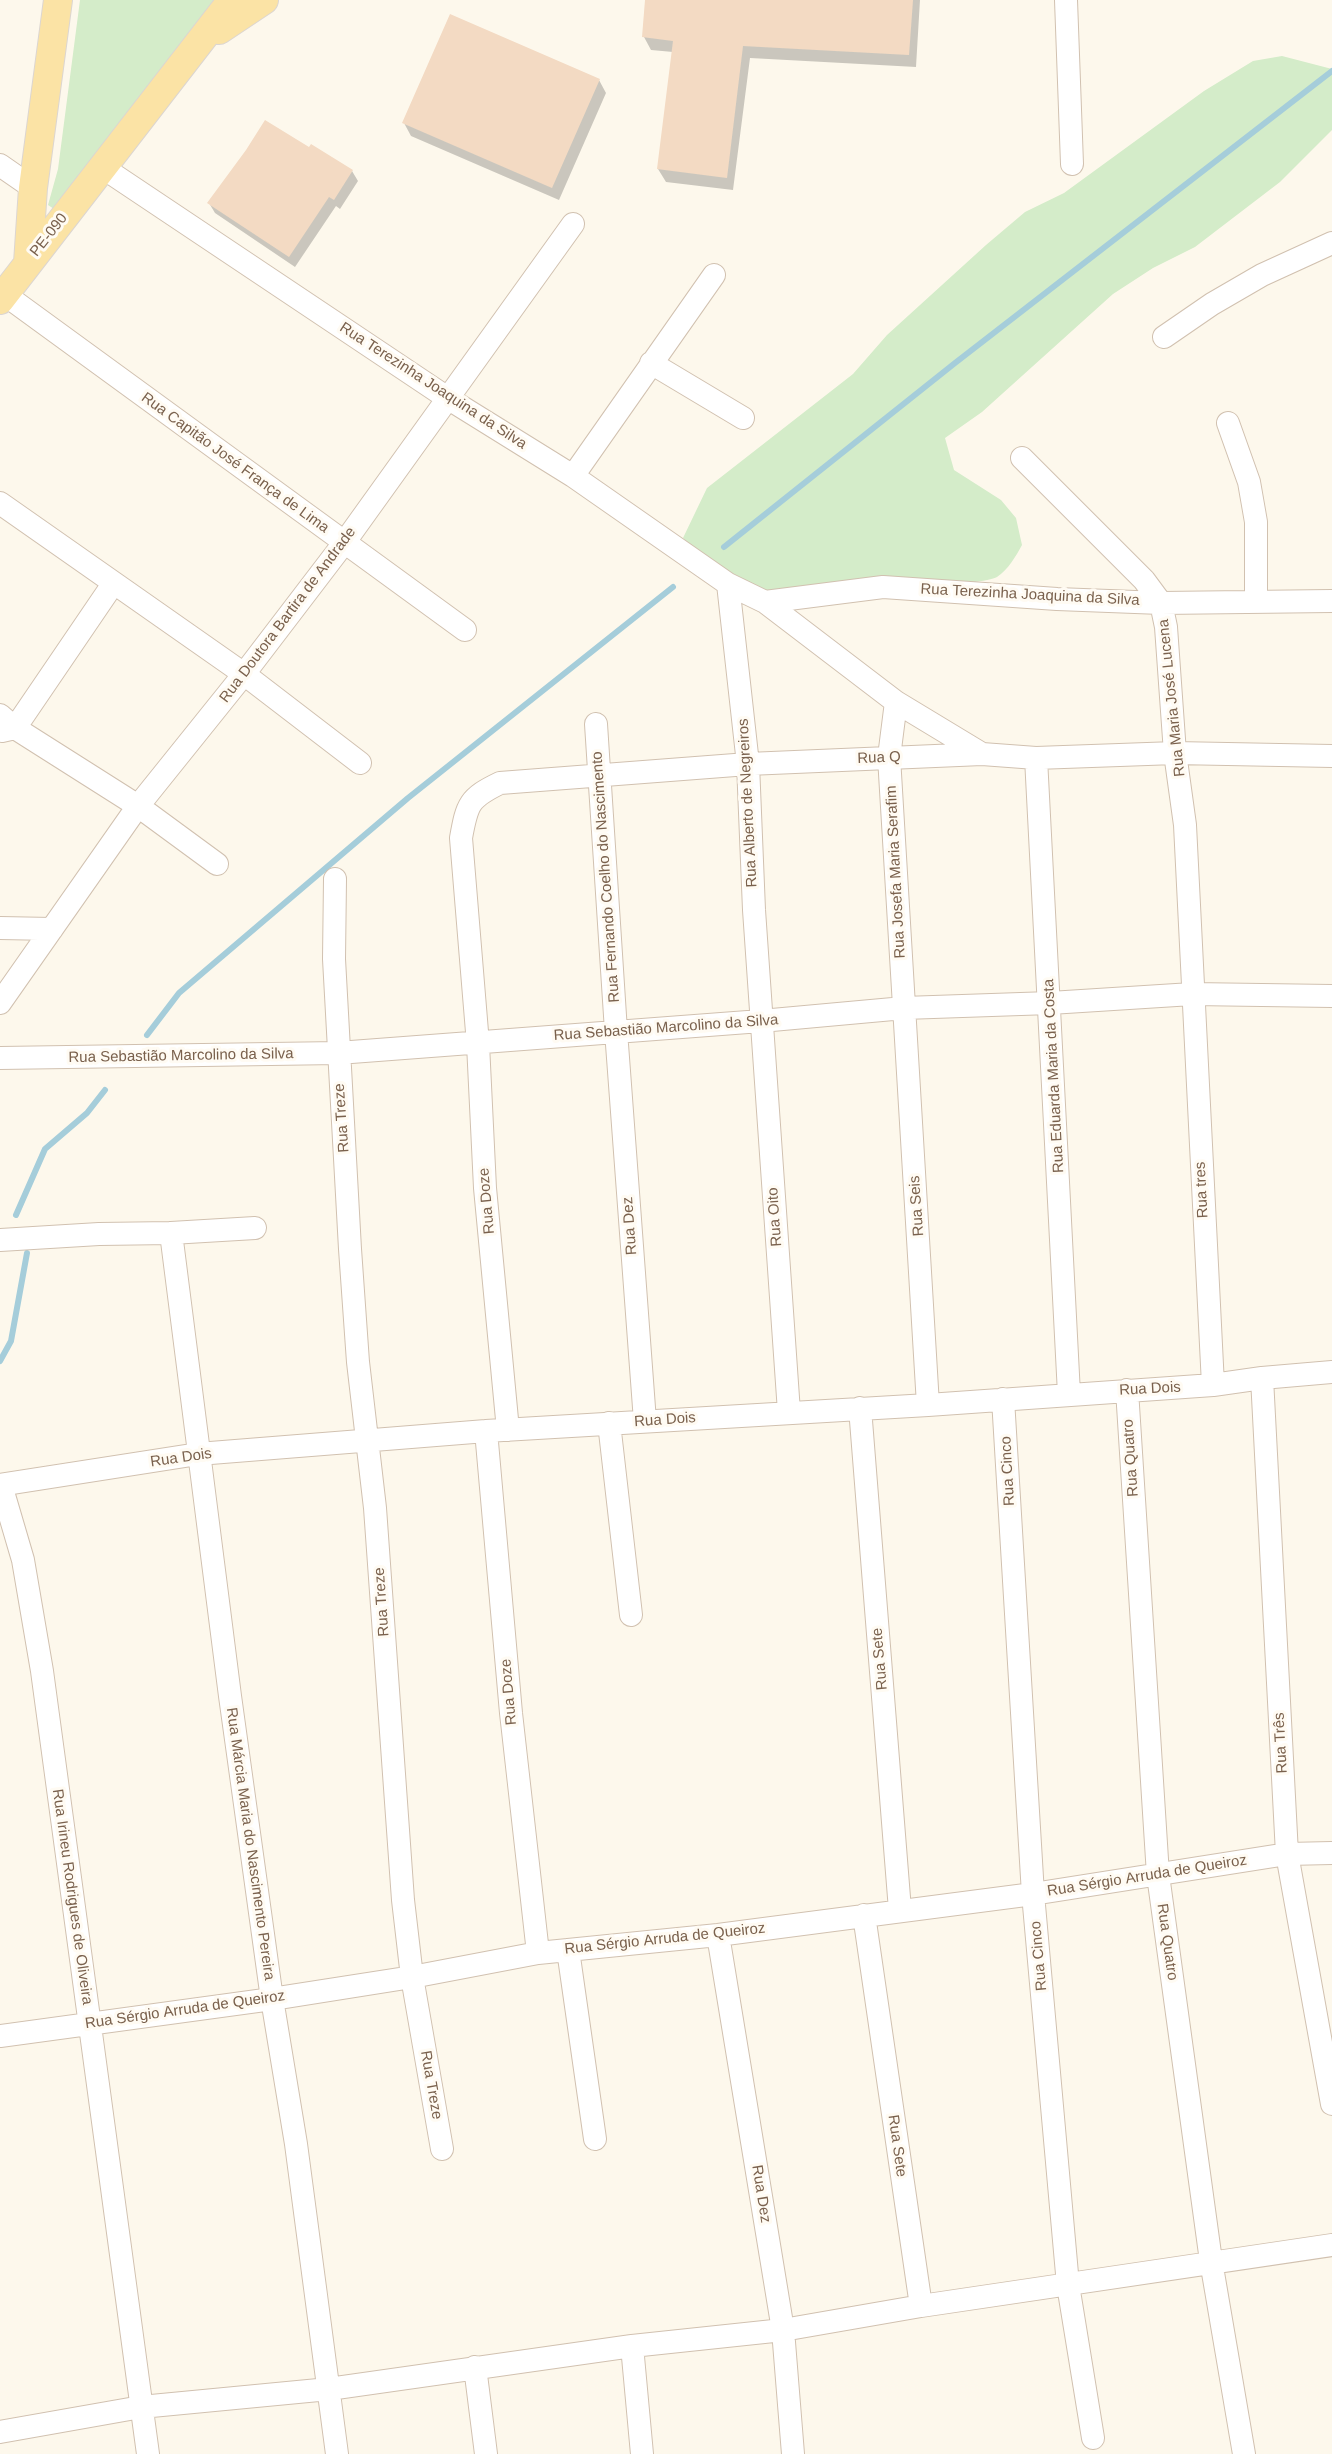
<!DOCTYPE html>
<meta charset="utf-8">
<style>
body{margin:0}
canvas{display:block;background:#fdf8ec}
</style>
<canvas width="1332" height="2454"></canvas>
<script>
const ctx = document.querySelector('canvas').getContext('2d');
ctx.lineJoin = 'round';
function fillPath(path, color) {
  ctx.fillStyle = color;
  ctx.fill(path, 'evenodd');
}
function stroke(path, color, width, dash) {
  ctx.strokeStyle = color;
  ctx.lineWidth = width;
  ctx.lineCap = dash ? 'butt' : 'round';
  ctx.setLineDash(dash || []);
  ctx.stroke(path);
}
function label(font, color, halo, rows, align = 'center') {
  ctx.font = font + ' Arial,sans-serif';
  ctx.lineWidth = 6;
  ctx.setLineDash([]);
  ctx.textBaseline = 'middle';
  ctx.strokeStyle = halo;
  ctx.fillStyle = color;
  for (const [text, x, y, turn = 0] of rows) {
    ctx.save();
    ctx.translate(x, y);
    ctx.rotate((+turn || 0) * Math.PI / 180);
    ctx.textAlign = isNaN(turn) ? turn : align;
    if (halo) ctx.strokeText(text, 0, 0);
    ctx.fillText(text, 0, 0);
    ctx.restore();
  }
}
fillPath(new Path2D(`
 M80,0H217L54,209L48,205L58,169Z
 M1282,56L1332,69V130L1280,182L1195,247L1153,268L1113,294L982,412L945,438L954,470L1001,500L1016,518L1022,545C1016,556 1008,570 997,577C977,588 777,596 752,589C725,581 703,556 683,538L707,488L853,374L887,335L986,245L1025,212L1064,193L1204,91L1253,61Z`), '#d4ecc9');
fillPath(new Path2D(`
 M646,0H920L916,67L750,58L733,190L666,182L658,169L673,52L651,50L644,37Z
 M599,80L606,93L559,200L411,136L404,123Z
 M309,149L352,171L358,181L340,209L336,206L295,267L215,213L209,203Z`), '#0003');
stroke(new Path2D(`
 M724,547L955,363L1332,71
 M147,1035L179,993L408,798L673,587
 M16,1215L45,1149L87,1113L105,1090
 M0,1361L11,1341L27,1253`), '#a5cdda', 6);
fillPath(new Path2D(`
 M645,0H913L909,55L743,46L727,178L657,169L673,41L642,37Z
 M450,14L600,79L552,188L402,123Z
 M265,120L309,147L311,144L353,170L334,200L329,197L289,257L207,203L246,150Z`), '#f3dac3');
const minor = new Path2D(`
 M1066,0L1072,164
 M0,165L33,188
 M102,167L449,399L573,476L728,584L765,602L896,702L982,754
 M4,294L465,630
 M1164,337L1212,304L1262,275L1332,243
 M651,363L743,418
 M1228,423L1249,482L1256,522V601
 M1022,458L1144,580L1161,603L1166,627L1175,753L1185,825L1213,1385
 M573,476L714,275
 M0,503L244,674L360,763
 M728,584L748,764L754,910L789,1412
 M765,602L883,587L1057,599L1161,603L1332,601
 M896,702L889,757L928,1405
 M0,715L15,728L138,806L217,864
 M596,724L616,1031L645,1421
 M2,731L15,728L113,584
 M1036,758L1069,1394
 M335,879L334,959L350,1249L358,1362L375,1508L403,1900L412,1977L442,2149
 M0,928L52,929
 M0,1003L138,806L244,674L344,543L573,224
 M0,1058L338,1053L761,1021L904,1008L1050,1003L1192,994L1332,996
 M171,1233L230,1696L272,1999L296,2144L337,2454
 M0,1240L99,1234L171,1233L255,1228
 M1262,1378L1287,1854L1332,2104
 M1127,1390L1158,1875L1211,2261L1244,2454
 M1003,1399L1033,1894L1068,2285L1093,2438
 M860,1408L900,1910
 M609,1423L631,1615
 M508,1430L485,1188L478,1044L461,838C467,804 469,798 500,783L748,764L982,754L1036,758L1175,753L1332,756
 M486,1431L511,1713L538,1953
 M0,1485L198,1454L486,1431L928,1405L1213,1385L1262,1378L1332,1372
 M1,1485L23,1560L42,1671L148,2454
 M864,1915L921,2306
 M718,1935L783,2330L793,2454
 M568,1950L595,2139
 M0,2036L272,1999L412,1977L538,1953L718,1935L1033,1894L1287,1854L1332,1853
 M632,2346L642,2454
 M475,2367L486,2454
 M0,2432L141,2407L329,2389L632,2346L783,2330L921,2306L1332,2245`);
const major = new Path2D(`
 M219,30L264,0
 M28,263L33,188L58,0
 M0,300L232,0`);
stroke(minor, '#d1c1b0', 24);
stroke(major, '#dcd6d1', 30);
stroke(minor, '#fff', 22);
stroke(major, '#fbe3a5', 28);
label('15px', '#7a614d', '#fffbf3', [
 ["PE-090",49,235,-52],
 ["Rua Terezinha Joaquina da Silva",433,386,33],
 ["Rua Capitão José França de Lima",235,463,36],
 ["Rua Terezinha Joaquina da Silva",1030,595,3],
 ["Rua Doutora Bartira de Andrade",288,615,-53],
 ["Rua Maria José Lucena",1172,698,-96],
 ["Rua Q",879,758,-2],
 ["Rua Alberto de Negreiros",748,803,-93],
 ["Rua Josefa Maria Serafim",896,872,-93],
 ["Rua Fernando Coelho do Nascimento",606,877,-94],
 ["Rua Sebastião Marcolino da Silva",666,1028,-4],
 ["Rua Sebastião Marcolino da Silva",181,1056,-1],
 ["Rua Eduarda Maria da Costa",1054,1076,-93],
 ["Rua Treze",342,1118,-94],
 ["Rua tres",1202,1190,-93],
 ["Rua Doze",487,1201,-95],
 ["Rua Seis",917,1206,-94],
 ["Rua Oito",775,1217,-94],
 ["Rua Dez",630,1226,-94],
 ["Rua Dois",1150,1389,-3],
 ["Rua Dois",665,1420,-4],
 ["Rua Dois",181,1458,-8],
 ["Rua Quatro",1131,1458,-94],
 ["Rua Cinco",1008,1471,-93],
 ["Rua Treze",382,1602,-94],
 ["Rua Sete",880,1659,-95],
 ["Rua Doze",509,1692,-95],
 ["Rua Três",1281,1743,-93],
 ["Rua Márcia Maria do Nascimento Pereira",250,1844,82],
 ["Rua Sérgio Arruda de Queiroz",1147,1876,-9],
 ["Rua Irineu Rodrigues de Oliveira",72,1897,82],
 ["Rua Sérgio Arruda de Queiroz",665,1939,-6],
 ["Rua Quatro",1167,1942,82],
 ["Rua Cinco",1039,1956,-95],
 ["Rua Sérgio Arruda de Queiroz",185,2010,-8],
 ["Rua Treze",431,2085,80],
 ["Rua Sete",897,2146,82],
 ["Rua Dez",761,2194,81]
]);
</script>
